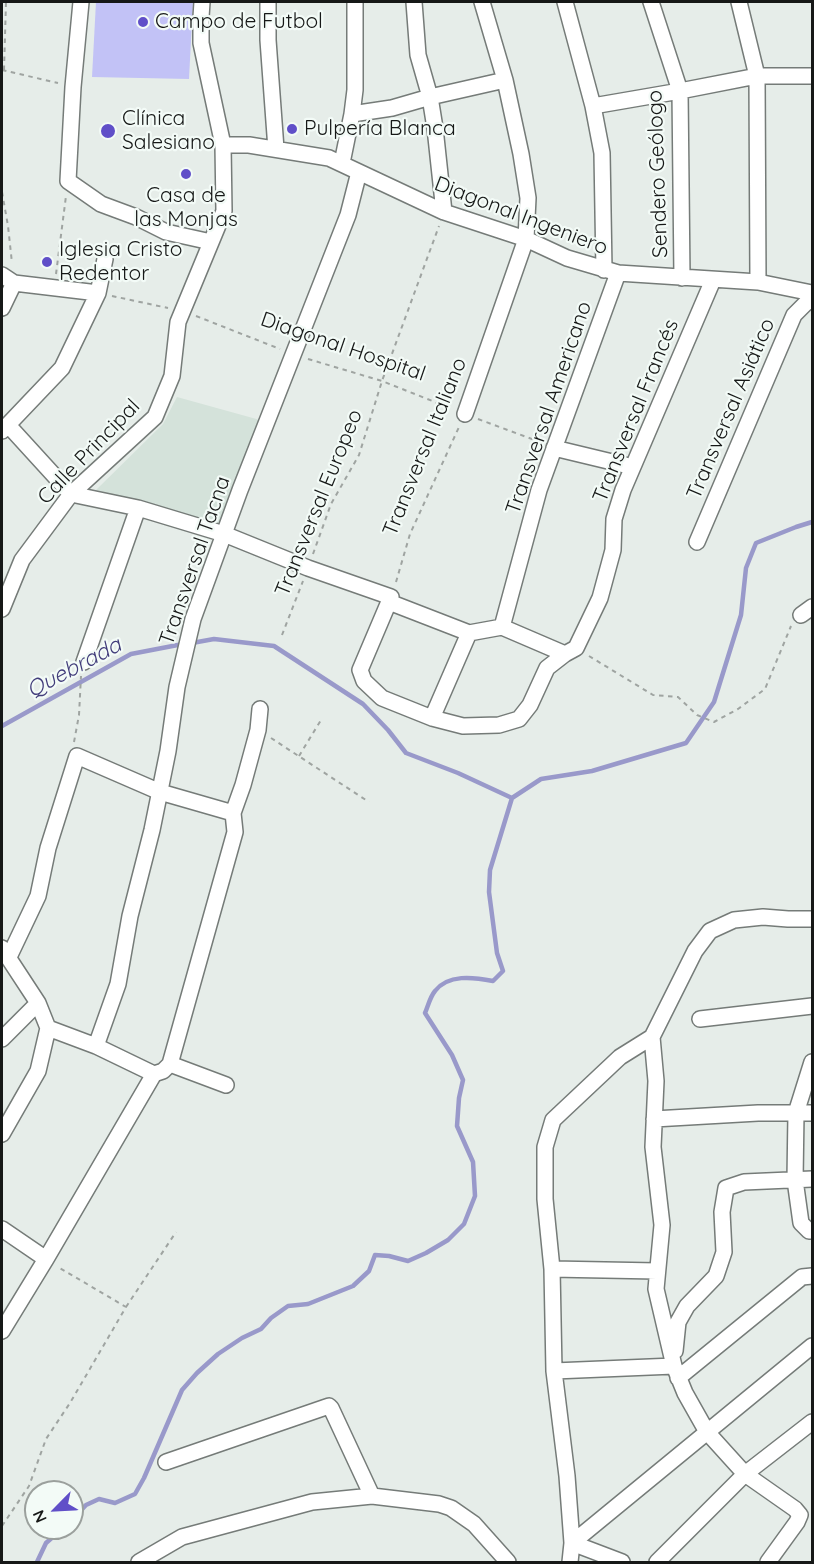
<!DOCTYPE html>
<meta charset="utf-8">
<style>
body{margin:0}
#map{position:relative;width:814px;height:1564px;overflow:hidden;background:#e6ede9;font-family:Quicksand,sans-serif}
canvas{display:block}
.frame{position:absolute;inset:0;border:3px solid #161817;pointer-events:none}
.north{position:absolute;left:24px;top:1480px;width:60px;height:60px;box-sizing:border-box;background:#f3fbf7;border:2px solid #9ba09d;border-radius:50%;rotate:246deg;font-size:16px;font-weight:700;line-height:24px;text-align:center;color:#161817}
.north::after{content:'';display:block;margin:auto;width:21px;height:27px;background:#604fc8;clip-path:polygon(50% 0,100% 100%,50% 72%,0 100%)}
</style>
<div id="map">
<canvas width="814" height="1564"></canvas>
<div class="frame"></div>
<div class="north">N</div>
</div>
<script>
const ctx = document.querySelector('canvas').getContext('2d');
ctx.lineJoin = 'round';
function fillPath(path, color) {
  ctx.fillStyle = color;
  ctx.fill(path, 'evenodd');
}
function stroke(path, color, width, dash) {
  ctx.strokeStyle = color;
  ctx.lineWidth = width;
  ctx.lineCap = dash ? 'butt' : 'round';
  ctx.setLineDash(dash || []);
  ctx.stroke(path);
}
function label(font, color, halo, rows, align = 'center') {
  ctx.font = font + ' Quicksand,sans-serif';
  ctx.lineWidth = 4.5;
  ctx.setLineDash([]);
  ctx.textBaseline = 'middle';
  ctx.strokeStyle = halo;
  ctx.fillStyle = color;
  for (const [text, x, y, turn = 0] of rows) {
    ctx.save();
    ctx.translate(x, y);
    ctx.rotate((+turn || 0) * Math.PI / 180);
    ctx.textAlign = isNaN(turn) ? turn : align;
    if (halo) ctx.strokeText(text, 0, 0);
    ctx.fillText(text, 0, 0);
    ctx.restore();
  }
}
fillPath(new Path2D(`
 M177,397L260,420L227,500L222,521L220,524L96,490L163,424Z`), '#d4e2da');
fillPath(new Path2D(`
 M96,2H193L189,79L92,77Z`), '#c2c2f6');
stroke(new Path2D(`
 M192,643L214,639L274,646L363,704L388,730L406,753L458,773L512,798
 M2,726L131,654L183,644
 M72,1520L86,1505L99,1499L115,1503L135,1494L144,1478L182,1390L197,1373L218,1354L242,1338L261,1329L271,1318L288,1306L308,1304L353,1286L369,1271L375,1255L389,1256L408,1261L426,1253L448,1240L464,1224L475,1196L473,1162L457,1126L459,1098L463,1080L452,1055L425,1013C428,1006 430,997 435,991C448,974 473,977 493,981L503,971L497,953L489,892L490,870L512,798L541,779L592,771L686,743L714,702L741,615L746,568L756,543L796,527L812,522
 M37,1562L46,1543L63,1528`), '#9999ca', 4.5);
const minor = new Path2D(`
 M81,2L73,87L68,181L101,204L136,217L166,232L211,242
 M268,2V40L276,149
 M414,2L418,55L430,97L435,128L444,212
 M565,2L593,106L602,153L604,270
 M651,2L680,91L682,278
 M739,2L757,76L758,282
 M593,106L680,91L757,76H812
 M352,114L392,108L430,97L505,80
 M223,145H249L329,158L444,212L526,239L567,258L618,273L758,282L812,293
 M342,163L352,114L355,90V2
 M2,275L14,283L98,293
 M2,308L14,283
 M465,414L526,239L528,198L521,154L505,80L482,2
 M8,425L71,494L138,508L224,534L308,568L391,597L360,670L364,681L382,698L432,718L463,726L499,725L519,719L530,705L547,668L565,654L576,648L600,598L613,550L614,519L623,490L713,280
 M2,431L62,368L98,293L105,259
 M554,448L633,467
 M697,542L794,315L806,303L812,300
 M389,602L469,633L502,627L565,654
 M2,609L22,560L71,494L155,417L172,376L178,322L224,211L223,145L201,43V17L202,2
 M801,615L812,607
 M502,627L539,490L618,273
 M84,662L138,508
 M432,718L469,633
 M2,948L38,1003L48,1028L38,1071L2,1134
 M9,957L38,896L48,848L77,756L160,792L233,813
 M700,1019L812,1006
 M48,1028L96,1046L154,1074L163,1071L170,1064L226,1085
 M652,1037L656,1081L653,1147L662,1225L656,1289L674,1366L685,1393L707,1432L745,1474L795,1509L800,1515L797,1522L768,1562
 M2,1039L38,1003
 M96,1046L118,984L130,916L152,830L168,751L177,687L193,619L240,490L348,215L359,172
 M812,1062L796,1113L795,1180L801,1223L809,1231H812
 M170,1064L235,832L233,813L243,785L258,730L260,709
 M654,1119L758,1113H812
 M2,1229L46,1259
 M552,1269L657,1271
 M2,1331L46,1259L154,1074
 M675,1351L678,1322L687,1306L716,1276L724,1252L722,1212L726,1188L744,1182L812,1179
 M554,1371L674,1366
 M678,1378L802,1277L812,1276
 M166,1462L329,1406L331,1408L372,1496
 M139,1562L182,1537L312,1502L372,1496L439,1504L451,1508L474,1524L508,1562
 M570,1562L572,1543L567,1476L554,1371L552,1269L545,1199V1147L553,1120L620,1057L652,1037L695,951L710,931L734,920L763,917L788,919H812
 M622,1562L572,1543L812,1346
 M657,1562L745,1474L812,1422`);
stroke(minor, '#757b78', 18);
stroke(new Path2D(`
 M2,70L58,83
 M4,70L6,2
 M2,192L8,226L12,263
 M56,274L66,196
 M112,296L168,308
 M196,316L280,349
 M308,359L382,381L450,408
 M478,419L540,442
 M313,554L331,504L359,455L382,381L439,226
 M396,582L410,534L459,427
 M282,635L303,581
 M589,656L653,695L678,697L697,715L714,722L738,709L765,689L791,626
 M271,738L369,802
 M74,742L79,715L81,676
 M299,756L321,720
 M126,1307L176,1232
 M2,1526L29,1486L46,1439L70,1403L126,1307L58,1267`), '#9fa4a1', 2, [4.5, 4.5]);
stroke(minor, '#fff', 15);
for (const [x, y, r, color] of [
 [143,22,6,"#604fc8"],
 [292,129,6,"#604fc8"],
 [108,131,8,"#604fc8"],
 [186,174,6,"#604fc8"],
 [47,262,6,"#604fc8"]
]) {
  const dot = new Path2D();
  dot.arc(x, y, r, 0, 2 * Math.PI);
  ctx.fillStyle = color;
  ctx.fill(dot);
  stroke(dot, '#f3fbf7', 2);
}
label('21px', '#161817', '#f3fbf7', [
 ["Campo de Futbol",155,22],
 ["Clínica",122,119],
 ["Salesiano",122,143],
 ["Pulpería Blanca",304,129],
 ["Casa de",186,196,"center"],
 ["las Monjas",186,220,"center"],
 ["Iglesia Cristo",59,250],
 ["Redentor",59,274]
], 'left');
label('21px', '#161817', '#f3fbf7', [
 ["Sendero Geólogo",658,174,-92],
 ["Diagonal Ingeniero",521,216,21],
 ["Diagonal Hospital",343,347,19],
 ["Transversal Americano",549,408,-71],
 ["Transversal Asiático",731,409,-67],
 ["Transversal Francés",636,411,-68],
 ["Transversal Italiano",425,447,-68],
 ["Calle Principal",89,452,-46],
 ["Transversal Europeo",319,503,-68],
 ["Transversal Tacna",195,561,-71]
]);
label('italic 22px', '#413c7a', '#f3fbf7', [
 ["Quebrada",74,668,-28]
]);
</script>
